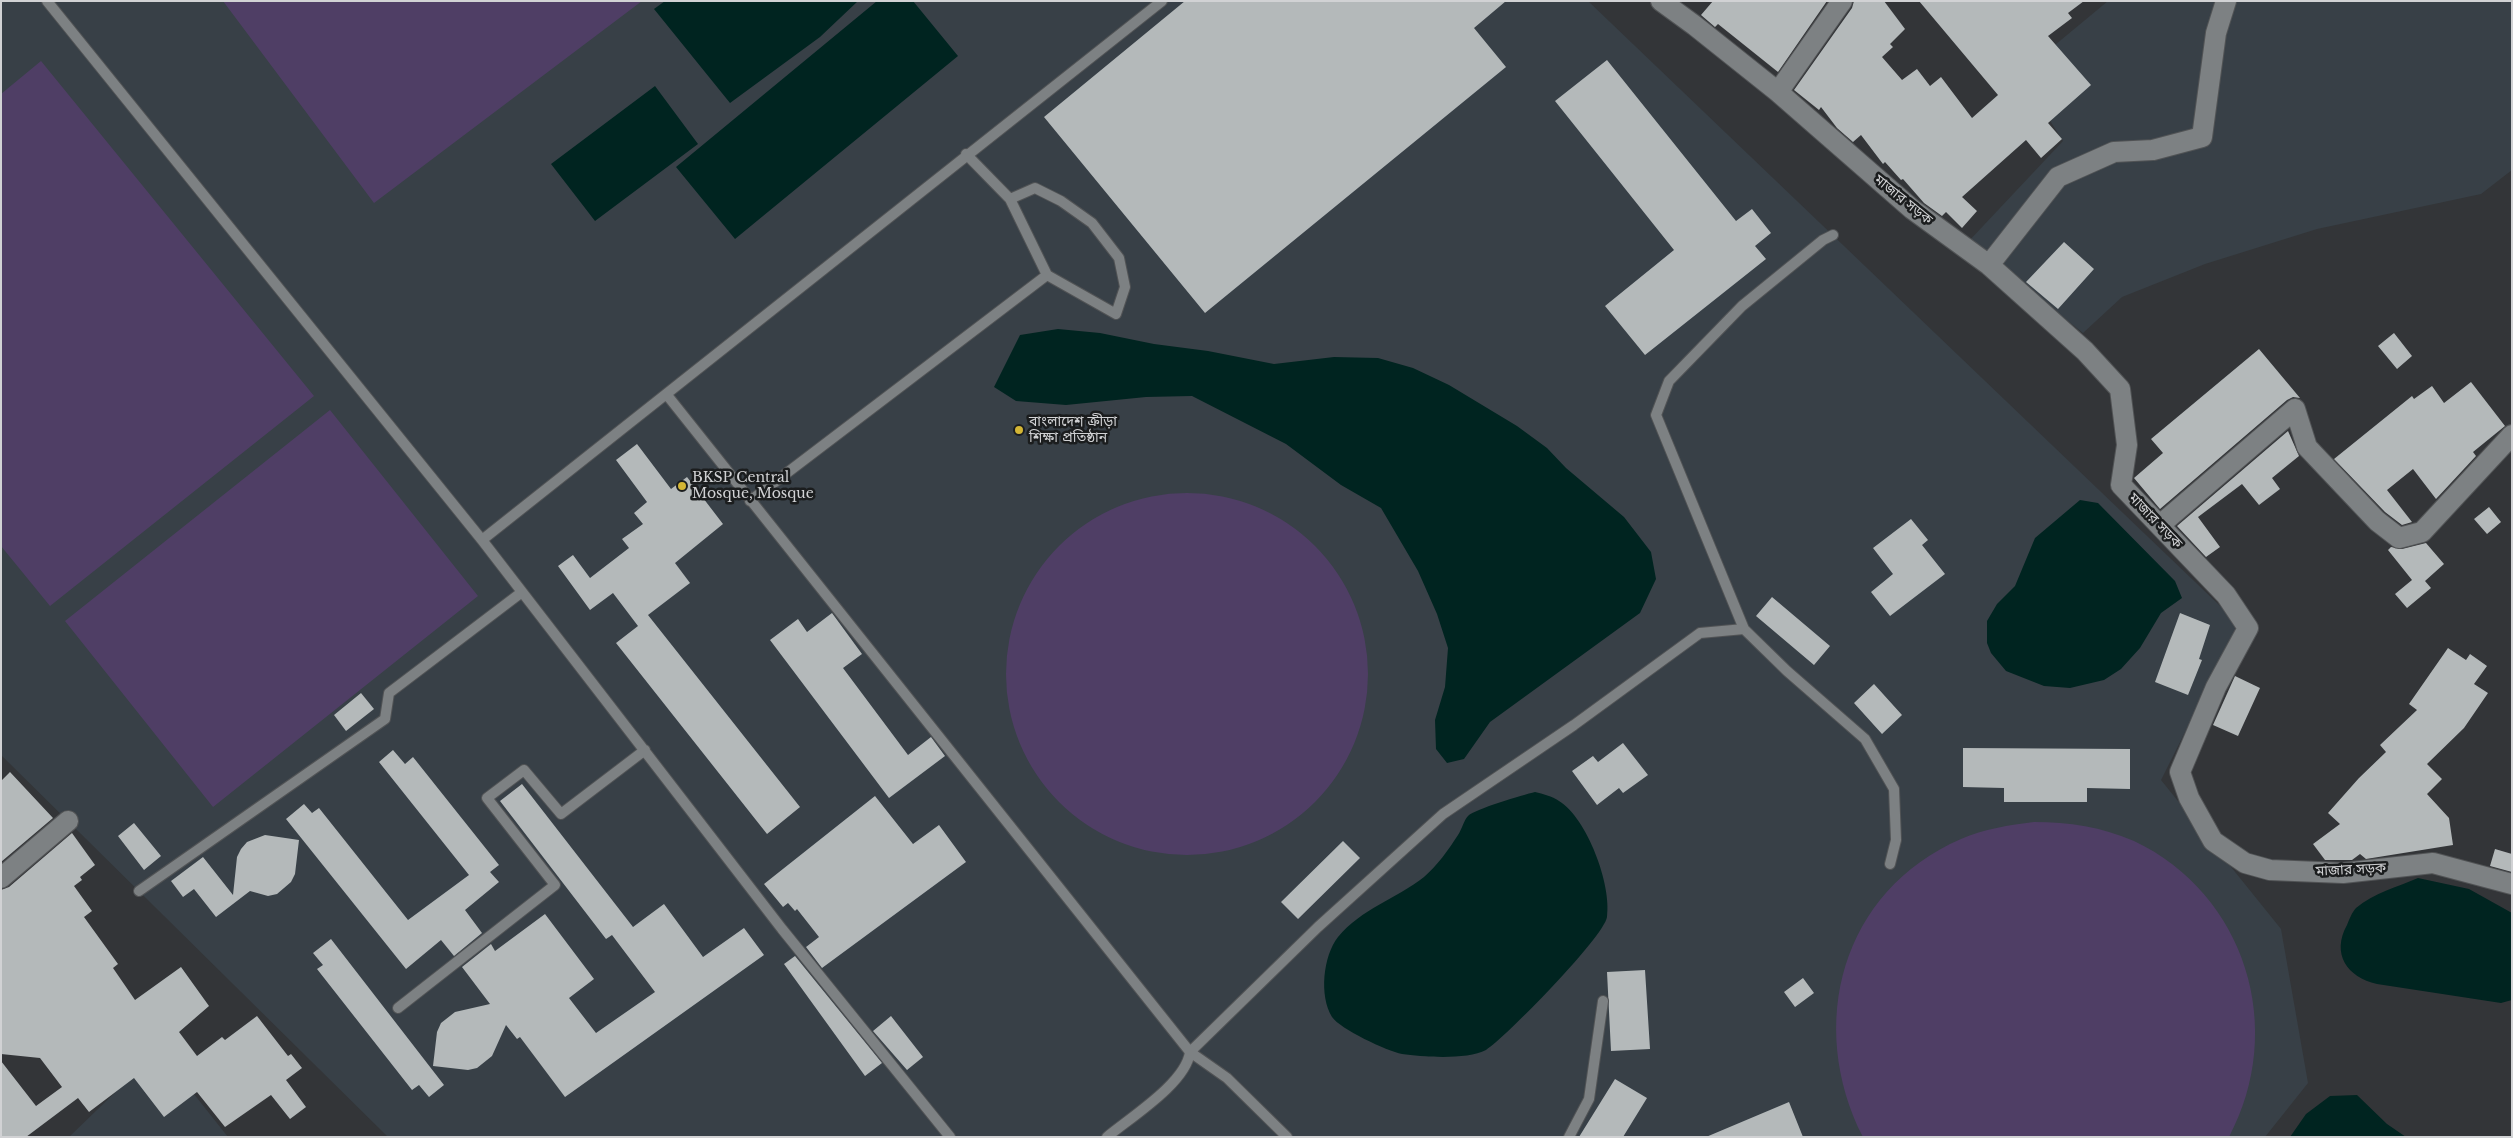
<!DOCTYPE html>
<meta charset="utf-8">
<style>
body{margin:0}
#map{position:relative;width:2513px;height:1138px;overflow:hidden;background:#333538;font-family:"Libre Baskerville",serif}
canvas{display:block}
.frame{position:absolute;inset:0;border:2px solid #d1d2d4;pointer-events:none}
</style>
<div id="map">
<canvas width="2513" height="1138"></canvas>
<div class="frame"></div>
</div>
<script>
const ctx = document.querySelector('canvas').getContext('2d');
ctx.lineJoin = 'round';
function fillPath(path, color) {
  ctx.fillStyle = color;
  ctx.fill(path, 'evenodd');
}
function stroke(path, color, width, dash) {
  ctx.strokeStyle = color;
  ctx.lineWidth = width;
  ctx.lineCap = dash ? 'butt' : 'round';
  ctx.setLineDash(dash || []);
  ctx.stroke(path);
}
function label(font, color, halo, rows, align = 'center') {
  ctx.font = font + ' "Libre Baskerville","Noto Sans Bengali",serif';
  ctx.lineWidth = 5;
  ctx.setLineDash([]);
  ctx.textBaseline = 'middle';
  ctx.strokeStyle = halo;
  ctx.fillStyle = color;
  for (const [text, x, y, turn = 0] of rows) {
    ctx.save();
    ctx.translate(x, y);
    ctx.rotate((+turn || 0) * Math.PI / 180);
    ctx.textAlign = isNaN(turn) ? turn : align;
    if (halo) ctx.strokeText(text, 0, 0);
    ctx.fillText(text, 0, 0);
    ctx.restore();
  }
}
fillPath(new Path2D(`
 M1,1H1588L2239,624L2161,780L2281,929L2308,1083L2265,1137H388L1,755Z
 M2108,1H2512V170L2481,194L2317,229L2205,264L2122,297L2083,333L1968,242L2063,141L2020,74Z
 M159,1050L228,1137H69Z`), '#384047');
fillPath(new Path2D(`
 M223,1H642L374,203Z
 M41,61L314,396L50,606L1,546V94Z
 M330,410L478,596L213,807L65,621Z
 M1006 674a181 181 0 1 1 362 0a181 181 0 1 1-362 0Z
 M2034,822C2069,822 2102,827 2134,841C2246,894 2287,1029 2229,1137H1863C1806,1025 1841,891 1961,839C1984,829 2009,825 2034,822Z`), '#4f3e65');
fillPath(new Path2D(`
 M665,1H858L820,37L730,103L654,9Z
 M877,1H913L958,56L735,239L676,167Z
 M655,86L698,144L595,221L551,164Z
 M1058,329L1100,333L1154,344L1208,351L1274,364L1334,357L1378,358L1413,368L1449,385L1517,426L1547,448L1566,468L1624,517L1651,552L1656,579L1640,613L1490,722L1464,759L1447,763L1436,749L1435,720L1445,687L1448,648L1437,614L1418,571L1381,508L1341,485L1286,444L1192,396L1146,397L1066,405L1016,401L994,387L1020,335Z
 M2080,500L2098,503L2175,581L2182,598L2161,613L2140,648L2121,669L2104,680L2070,688L2044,686L2006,671L1991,653L1987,643V621L1997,604L2015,586L2035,538Z
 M1535,792C1543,794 1552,796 1559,801C1587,818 1612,885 1607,917C1604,937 1505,1038 1486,1050C1467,1060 1423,1057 1402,1054C1387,1051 1340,1029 1332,1017C1319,996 1323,956 1338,937C1361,909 1396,899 1424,877C1437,866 1449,849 1458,835C1462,829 1464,820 1468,816C1475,809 1523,795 1535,792Z
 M2418,878L2469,889L2512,913V1000L2501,1003L2377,984C2347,977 2331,954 2347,925C2349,920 2352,912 2356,908C2374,893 2397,887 2418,878Z
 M2357,1095L2387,1124L2406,1137H2290L2306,1114L2330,1096Z`), '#002420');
fillPath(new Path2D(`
 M1185,1H1506L1474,28L1506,67L1205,313L1044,117Z
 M1713,1H1827L1778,72L1718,24L1715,27L1701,15Z
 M1854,1H1884L1905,29L1890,44L1893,47L1882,57L1902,80L1917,69L1930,86L1941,77L1972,118L1998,95L1919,1H2084L2068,13L2072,18L2048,36L2091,85L2048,123L2062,139L2041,158L2026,140L1962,197L1977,211L1962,228L1946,212L1942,216L1924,203L1903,179L1901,180L1885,162L1883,164L1861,135L1853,142L1837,128L1821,107L1819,110L1794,90L1852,8Z
 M1607,60L1736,221L1752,209L1771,233L1755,246L1766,259L1645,355L1605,306L1674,250L1555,101Z
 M2064,242L2094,269L2058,309L2026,282Z
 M2394,333L2412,356L2397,369L2378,346Z
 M2259,349L2300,398L2293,397L2287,400L2160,509L2134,478L2163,453L2151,439Z
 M2471,382L2505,426L2473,452L2476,456L2436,499L2413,469L2387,490L2412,522L2402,525L2385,512L2334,459L2412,396L2414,399L2432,386L2444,403Z
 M2288,431L2299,456L2272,478L2280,489L2259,505L2242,484L2198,517L2220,547L2206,557L2177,526Z
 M637,444L671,489L687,477L723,524L675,563L690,583L648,615L800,807L767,834L616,643L638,626L613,593L590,610L558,566L573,555L590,578L629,548L622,539L643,524L634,513L647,502L616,460Z
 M2489,507L2501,522L2487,534L2474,519Z
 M1911,519L1928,540L1922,545L1945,574L1890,616L1871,592L1893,574L1873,548Z
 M2426,543L2444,564L2425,581L2431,588L2407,608L2395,594L2412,580L2388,550L2391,547L2402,549Z
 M1772,597L1830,646L1814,665L1756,616Z
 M832,613L862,654L843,668L908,755L931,737L945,756L889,798L770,640L798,619L807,632Z
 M2180,613L2210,625L2199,659L2202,660L2188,695L2155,682Z
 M2448,648L2466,660L2470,654L2487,666L2474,684L2488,693L2464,728L2427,764L2442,779L2427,794L2449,818L2453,845L2366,859L2360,854L2352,860H2325L2313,844L2340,824L2328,813L2359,778L2386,752L2380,745L2417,710L2409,704Z
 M2235,676L2260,688L2238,736L2213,725Z
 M1874,684L1902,715L1882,734L1854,703Z
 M361,693L374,709L346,731L334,715Z
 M1623,743L1648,775L1623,793L1619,788L1597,805L1572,771L1593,756L1598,762Z
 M1963,748L2130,749V789L2087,788V802H2004V788L1963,787Z
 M393,750L405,764L413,757L499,865L490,872L499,882L465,910L482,933L454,956L441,940L406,969L286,819L304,804L312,813L319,808L408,920L469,875L379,762Z
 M10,772L53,818L1,862V781Z
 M522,784L633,927L664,904L703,957L744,928L764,955L565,1097L520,1037L517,1039L506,1025L492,1056L477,1068L468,1070L433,1066L437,1032L441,1023L455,1012L490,1004L462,967L491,944L495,951L545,914L594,979L569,998L596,1033L655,992L612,935L606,939L500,801Z
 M875,796L913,844L939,825L966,862L822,968L806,947L819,937L797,909L795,911L788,903L783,907L764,884Z
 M134,823L161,856L144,870L118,836Z
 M72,833L95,865L80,877L82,880L74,886L92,911L84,917L118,964L113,968L135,1000L181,967L209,1006L179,1032L197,1056L222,1037L225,1040L257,1016L288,1056L291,1054L302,1068L286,1080L306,1107L290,1119L271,1095L225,1127L197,1092L164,1117L134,1078L89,1112L78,1098L26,1137H1V1061L36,1106L62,1087L40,1058L1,1054V890L9,887Z
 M265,835L299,840L295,874L291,882L277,894L268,896L250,891L216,917L194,889L183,897L171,881L203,857L233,895L237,857L241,849L247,842Z
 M1343,841L1360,858L1298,919L1281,902Z
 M2495,849L2512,854V872L2490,866Z
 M331,939L444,1085L429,1097L419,1085L412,1090L317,969L323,965L313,953Z
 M795,956L882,1063L865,1076L784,964Z
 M1645,970L1650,1049L1611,1051L1607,972Z
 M1803,978L1814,993L1795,1007L1784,992Z
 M891,1016L923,1057L907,1070L873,1031Z
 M1615,1079L1647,1098L1623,1137H1579Z
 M1789,1102L1803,1137H1706Z`), '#b4b9ba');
const service = new Path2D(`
 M47,1L482,540L782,929L950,1137
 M1010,199L1035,188L1061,201L1092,223L1119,258L1125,287L1116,314L1047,275
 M667,395L1190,1052C1186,1083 1131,1117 1107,1137
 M750,501L1047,275L1010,199L966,154
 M482,540L1162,1
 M1744,629L1656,415L1669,381L1742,306L1823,240L1833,235
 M139,891L385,719L389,693L522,592
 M398,1008L555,885L487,798L524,770L561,814L645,750
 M1287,1137L1227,1078L1190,1052L1318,927L1443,814L1574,725L1700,633L1744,629L1787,671L1865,739L1894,789L1896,840L1890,864
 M1569,1137L1589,1099L1603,1001`);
const minor = new Path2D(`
 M1661,1L1694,25L1778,92L1912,209L1989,265L2085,351L2120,389L2127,445L2121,485L2226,595L2248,628L2216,687L2180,772L2189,798L2213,841L2245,863L2270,870L2343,873L2433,863L2512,884
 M1778,92L1842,1
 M1989,265L2058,177L2114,152L2153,150L2202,137L2216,33L2226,1
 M2160,525L2295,409L2307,447L2377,521L2399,538L2422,532L2512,435
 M1,878L68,821`);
stroke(service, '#515355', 12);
stroke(minor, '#515355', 22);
stroke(service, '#7d8183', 10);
stroke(minor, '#7d8183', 20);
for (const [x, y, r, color] of [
 [1019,430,5,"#d4b635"],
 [682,486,5,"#d4b635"]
]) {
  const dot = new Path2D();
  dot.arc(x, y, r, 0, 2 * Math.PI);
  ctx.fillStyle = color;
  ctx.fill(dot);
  stroke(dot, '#1b1d1e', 2);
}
label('14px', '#d1d2d4', '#1b1d1e', [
 ["মাজার সড়ক",1903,200,39],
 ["মাজার সড়ক",2155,521,46],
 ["মাজার সড়ক",2351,870,-3]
]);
label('14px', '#d1d2d4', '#1b1d1e', [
 ["বাংলাদেশ ক্রীড়া",1029,422],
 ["শিক্ষা প্রতিষ্ঠান",1029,438],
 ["BKSP Central",692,478],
 ["Mosque, Mosque",692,494]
], 'left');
</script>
